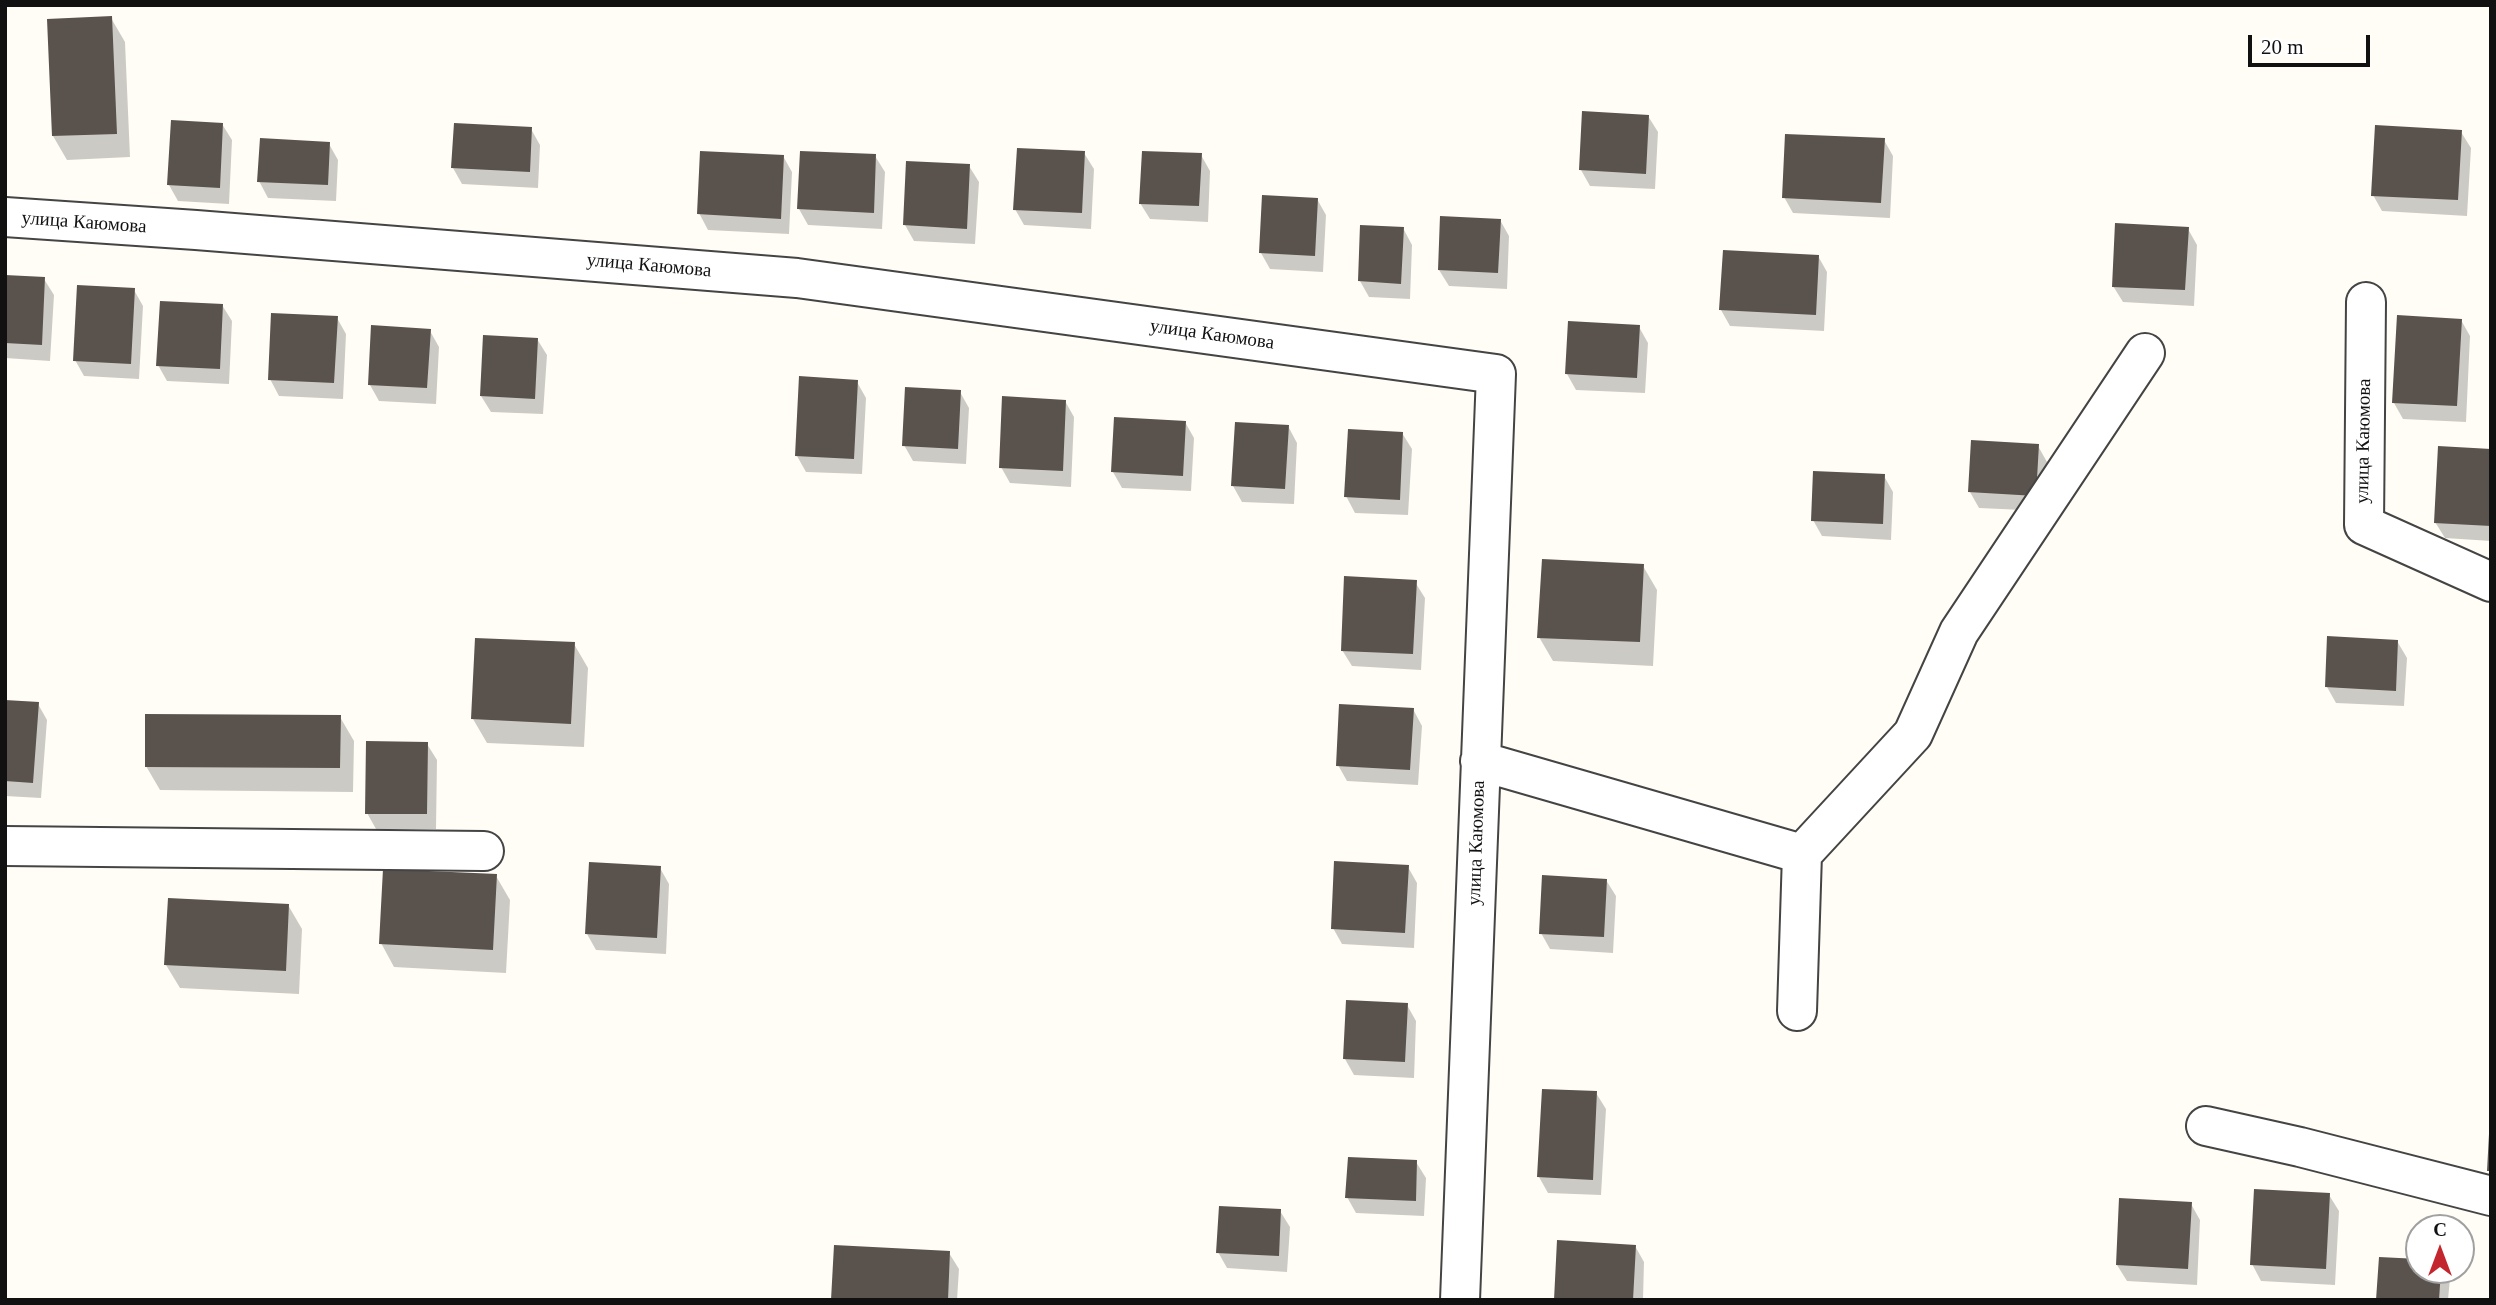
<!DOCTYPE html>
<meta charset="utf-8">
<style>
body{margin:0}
#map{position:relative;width:2496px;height:1305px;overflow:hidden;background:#fffdf5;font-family:Georgia,serif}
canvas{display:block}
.frame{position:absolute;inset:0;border:7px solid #111;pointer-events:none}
.north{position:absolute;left:2405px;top:1214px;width:70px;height:70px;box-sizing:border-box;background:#fff;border:2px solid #a0a0a0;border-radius:50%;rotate:0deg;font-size:19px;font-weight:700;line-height:28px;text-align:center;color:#111}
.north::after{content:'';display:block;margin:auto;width:24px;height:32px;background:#c4262e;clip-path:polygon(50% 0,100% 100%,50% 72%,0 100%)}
.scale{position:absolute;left:2248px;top:35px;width:122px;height:32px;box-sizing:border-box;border:4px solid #111;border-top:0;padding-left:9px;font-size:21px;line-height:24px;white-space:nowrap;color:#111;-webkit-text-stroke:5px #fff;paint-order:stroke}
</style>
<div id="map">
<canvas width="2496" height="1305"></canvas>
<div class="frame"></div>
<div class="north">С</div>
<div class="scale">20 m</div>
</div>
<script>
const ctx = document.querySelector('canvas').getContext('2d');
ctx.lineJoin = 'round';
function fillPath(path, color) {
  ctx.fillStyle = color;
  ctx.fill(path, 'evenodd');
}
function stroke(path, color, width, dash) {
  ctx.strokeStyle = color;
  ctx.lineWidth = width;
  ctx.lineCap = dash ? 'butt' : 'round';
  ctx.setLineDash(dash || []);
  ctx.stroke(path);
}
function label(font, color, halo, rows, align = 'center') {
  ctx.font = font + ' Georgia,serif';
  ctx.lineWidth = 7;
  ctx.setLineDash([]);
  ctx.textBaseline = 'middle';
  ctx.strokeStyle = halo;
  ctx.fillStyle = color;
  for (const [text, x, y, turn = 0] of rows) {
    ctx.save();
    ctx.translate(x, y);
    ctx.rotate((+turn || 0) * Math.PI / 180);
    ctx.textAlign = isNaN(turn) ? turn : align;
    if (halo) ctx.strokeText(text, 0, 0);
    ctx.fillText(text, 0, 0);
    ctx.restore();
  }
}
fillPath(new Path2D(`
 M111,18L125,42L130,157L67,160L53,136Z
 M1648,116L1658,132L1655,189L1590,186L1581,170Z
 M222,124L232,140L229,204L178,201L169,185Z
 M531,129L540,145L538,188L462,184L453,168Z
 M2461,132L2471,148L2467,216L2382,211L2373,195Z
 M1884,140L1893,156L1890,218L1793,213L1784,197Z
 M329,144L338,160L336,201L268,198L259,181Z
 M1084,153L1094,169L1091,229L1024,225L1015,209Z
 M1201,155L1210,171L1208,222L1150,219L1140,203Z
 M783,156L792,172L789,234L708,230L699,213Z
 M875,156L885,172L882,229L808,225L799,209Z
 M969,166L979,182L975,244L914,241L905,225Z
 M1317,199L1326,215L1323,272L1270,269L1261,253Z
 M1500,220L1509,236L1507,289L1449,286L1439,270Z
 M1403,228L1412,245L1410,299L1369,297L1360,281Z
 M2188,229L2197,245L2194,306L2123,302L2113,286Z
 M1818,256L1827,272L1824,331L1730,326L1721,310Z
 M5,277L44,279L54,295L50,361L5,358Z
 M134,290L143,306L139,379L84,376L75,360Z
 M222,305L232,321L229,384L167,381L158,365Z
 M337,318L346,334L343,399L279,396L270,379Z
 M2461,320L2470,336L2466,422L2403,419L2394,403Z
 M1639,327L1648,343L1645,393L1576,390L1567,374Z
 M430,331L439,347L436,404L379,401L370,385Z
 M537,339L547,355L543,414L491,412L481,396Z
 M857,382L866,398L862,474L806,472L797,456Z
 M960,392L969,408L966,464L913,461L904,445Z
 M1065,401L1074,417L1071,487L1010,483L1001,467Z
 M1185,422L1194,438L1191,491L1122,488L1113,472Z
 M1288,426L1297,443L1294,504L1242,502L1233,486Z
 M1402,433L1412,449L1408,515L1355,513L1346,496Z
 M2038,446L2047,462L2045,511L1979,508L1970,492Z
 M2491,450V541L2445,538L2435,522Z
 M1884,476L1893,492L1891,540L1822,536L1813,520Z
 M1643,566L1657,590L1653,666L1553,661L1539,637Z
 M1415,582L1425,598L1421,670L1352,666L1342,650Z
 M2397,641L2407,658L2404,706L2336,703L2327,687Z
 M574,644L588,668L584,747L487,743L473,719Z
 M5,701L38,704L47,720L41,798L5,796Z
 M1413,709L1422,726L1418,785L1347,781L1338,765Z
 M340,717L354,741L353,792L160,790L146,766Z
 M427,744L437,760L436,829H376L367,813Z
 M1408,867L1417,883L1414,948L1342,944L1333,928Z
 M660,868L669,884L666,954L596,950L587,934Z
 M496,876L510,900L506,973L394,967L381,943Z
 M1606,880L1616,896L1613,953L1550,949L1541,933Z
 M288,905L302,929L299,994L180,988L166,965Z
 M1407,1005L1416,1021L1414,1078L1354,1075L1345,1059Z
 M1596,1093L1606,1109L1601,1195L1548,1193L1539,1177Z
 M1416,1162L1426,1178L1424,1216L1356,1213L1347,1197Z
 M2329,1195L2339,1211L2335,1285L2261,1281L2252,1264Z
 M2191,1204L2200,1220L2197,1285L2127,1281L2117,1265Z
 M1280,1211L1290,1227L1287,1272L1227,1268L1218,1252Z
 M1635,1246L1644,1262L1643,1300H1556Z
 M949,1253L959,1269L957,1300H833Z
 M2419,1261V1270H2445L2450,1278L2448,1300H2378Z`), '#0003');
fillPath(new Path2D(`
 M112,16L117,134L52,136L47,19Z
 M1582,111L1649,115L1646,174L1579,170Z
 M171,120L223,123L220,188L167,185Z
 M454,123L532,127L530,172L451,168Z
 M2375,125L2462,130L2458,200L2371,196Z
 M1785,134L1885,138L1881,203L1782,198Z
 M260,138L330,142L328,185L257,182Z
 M1017,148L1085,151L1082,213L1013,210Z
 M700,151L784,155L781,219L697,214Z
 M800,151L876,154L874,213L797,209Z
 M1142,151L1202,153L1199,206L1139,204Z
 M906,161L970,164L967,229L903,225Z
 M1262,195L1318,198L1315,256L1259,253Z
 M1440,216L1501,219L1498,273L1438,270Z
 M2115,223L2189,227L2185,290L2112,287Z
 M1360,225L1404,227L1401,284L1358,281Z
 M1723,250L1819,255L1816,315L1719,310Z
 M5,275L45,277L42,345L5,343Z
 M77,285L135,288L131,364L73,361Z
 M160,301L223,304L220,369L156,366Z
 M271,313L338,316L334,383L268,380Z
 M2397,315L2462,319L2457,406L2392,403Z
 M1568,321L1640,325L1637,378L1565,374Z
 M371,325L431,329L427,388L368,385Z
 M483,335L538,338L535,399L480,396Z
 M799,376L858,380L854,459L795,456Z
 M905,387L961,390L958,449L902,446Z
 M1002,396L1066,400L1063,471L999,468Z
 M1114,417L1186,421L1183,476L1111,472Z
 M1235,422L1289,425L1285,489L1231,486Z
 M1348,429L1403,432L1400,500L1344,497Z
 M1971,440L2039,444L2036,496L1968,492Z
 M2438,446L2491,449V526L2434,523Z
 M1813,471L1885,474L1883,524L1811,521Z
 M1542,559L1644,564L1640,642L1537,638Z
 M1344,576L1417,580L1413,654L1341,651Z
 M2327,636L2398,640L2396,691L2325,687Z
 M475,638L575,642L571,724L471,719Z
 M5,700L39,702L33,783L5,781Z
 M1339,704L1414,708L1410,770L1336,766Z
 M145,714L341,715L340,768L145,767Z
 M366,741L428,742L427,814H365Z
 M1334,861L1409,865L1405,933L1331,929Z
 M589,862L661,866L657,938L585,934Z
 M383,869L497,874L493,950L379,944Z
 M1542,875L1607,879L1604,937L1539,934Z
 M168,898L289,904L286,971L164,965Z
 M1346,1000L1408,1003L1405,1062L1343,1059Z
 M1542,1089L1597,1091L1593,1180L1537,1177Z
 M2489,1134H2491V1171H2487Z
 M1348,1157L1417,1160L1416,1201L1345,1198Z
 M2254,1189L2330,1193L2326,1269L2250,1265Z
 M2119,1198L2192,1202L2188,1269L2116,1265Z
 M1219,1206L1281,1209L1279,1256L1216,1253Z
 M1557,1240L1636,1245L1633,1300H1554Z
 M834,1245L950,1251L948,1300H831Z
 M2379,1257L2419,1259V1270H2441L2439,1300H2376Z`), '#5a524d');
const minor = new Path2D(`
 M5,217L196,230L797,278L1496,374L1460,1300
 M2366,302L2364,525L2491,582
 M1480,761L1802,854L1913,734L1959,632L2145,353
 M5,846L484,851
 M1797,1011L1802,854
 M2206,1126L2300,1147L2491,1196`);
stroke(minor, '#444', 42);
stroke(minor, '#fff', 38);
label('19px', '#111', '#fff', [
 ["улица Каюмова",84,223,4],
 ["улица Каюмова",649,266,5],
 ["улица Каюмова",1212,335,8],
 ["улица Каюмова",2364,441,-89],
 ["улица Каюмова",1477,843,-88]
]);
</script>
